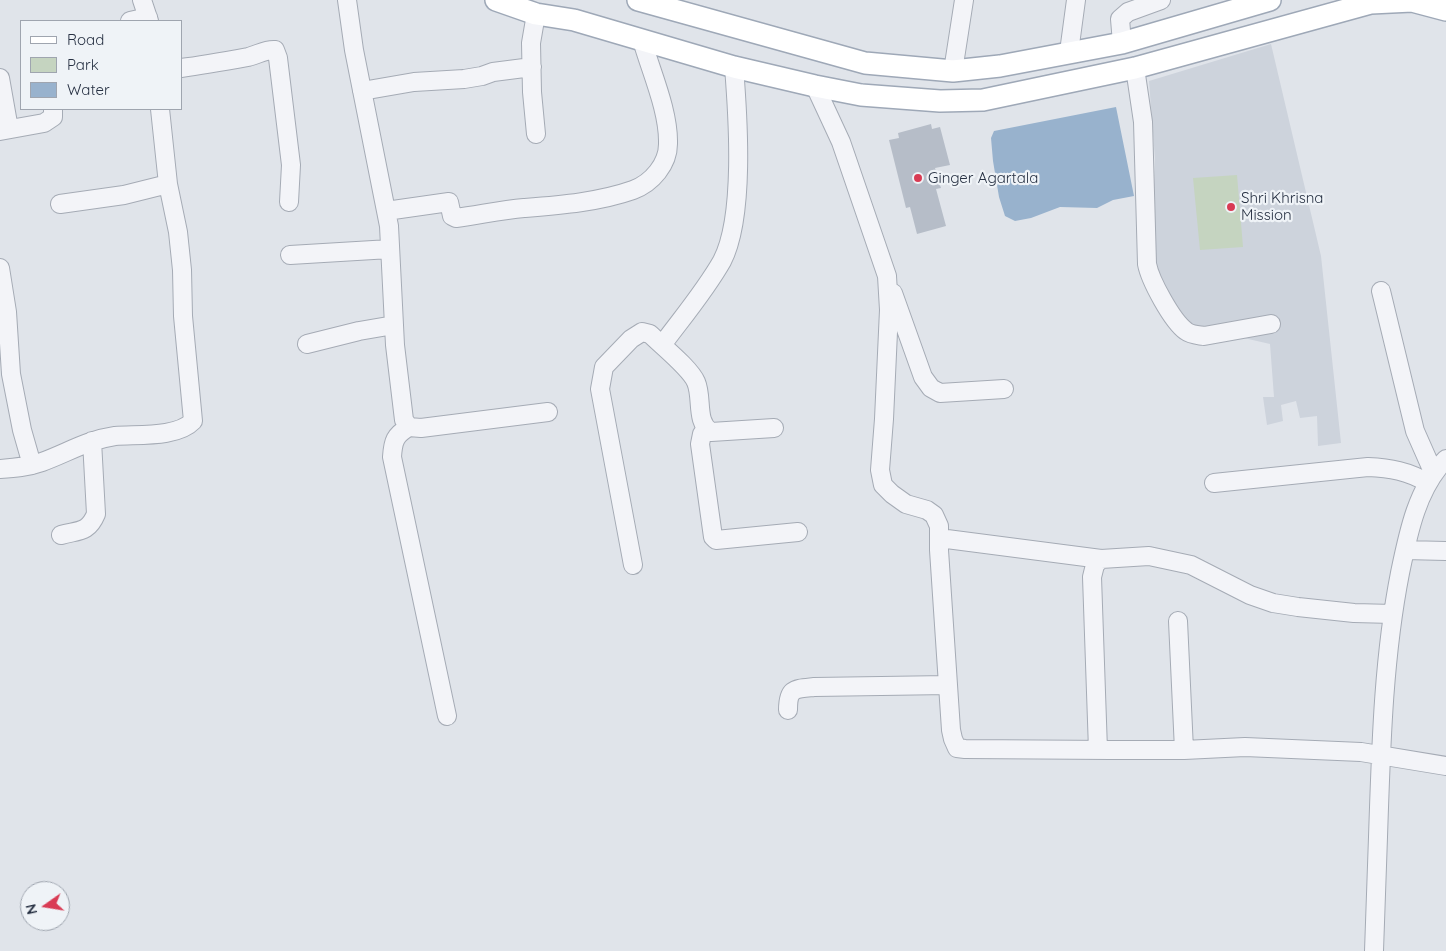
<!DOCTYPE html>
<style>
body{margin:0}
#map{position:relative;width:1446px;height:951px;overflow:hidden;background:#e0e4ea;font-family:Quicksand,sans-serif}
canvas{display:block}
.legend{position:absolute;left:20px;top:20px;width:162px;height:90px;box-sizing:border-box;background:#eff3f7;border:1px solid #9fa5af;margin:0;padding:6px 9px;list-style:none;font-size:15px;color:#273143}
.legend li{display:flex;align-items:center;gap:10px;height:25px}
.legend b{width:25px;border:1px solid #9fa5af}
.north{position:absolute;left:20px;top:881px;width:50px;height:50px;box-sizing:border-box;background:#eff3f7;border:1px solid #9fa5af;border-radius:50%;rotate:257deg;font-size:14px;font-weight:700;line-height:20px;text-align:center;color:#273143}
.north::after{content:'';display:block;margin:auto;width:18px;height:22px;background:#d93b54;clip-path:polygon(50% 0,100% 100%,50% 72%,0 100%)}
</style>
<div id="map">
<canvas width="1446" height="951"></canvas>
<ul class="legend">
<li><b style="height:6px;background:#fff"></b>Road</li>
<li><b style="height:14px;background:#c5d4c0"></b>Park</li>
<li><b style="height:14px;background:#98b2cd"></b>Water</li>
</ul>
<div class="north">N</div>
</div>
<script>
const ctx = document.querySelector('canvas').getContext('2d');
ctx.lineJoin = 'round';
function fillPath(path, color) {
  ctx.fillStyle = color;
  ctx.fill(path, 'evenodd');
}
function stroke(path, color, width, dash) {
  ctx.strokeStyle = color;
  ctx.lineWidth = width;
  ctx.lineCap = dash ? 'butt' : 'round';
  ctx.setLineDash(dash || []);
  ctx.stroke(path);
}
function label(font, color, halo, rows, align = 'center') {
  ctx.font = font + ' Quicksand,sans-serif';
  ctx.lineWidth = 4.5;
  ctx.setLineDash([]);
  ctx.textBaseline = 'middle';
  ctx.strokeStyle = halo;
  ctx.fillStyle = color;
  for (const [text, x, y, turn = 0] of rows) {
    ctx.save();
    ctx.translate(x, y);
    ctx.rotate((+turn || 0) * Math.PI / 180);
    ctx.textAlign = isNaN(turn) ? turn : align;
    if (halo) ctx.strokeText(text, 0, 0);
    ctx.fillText(text, 0, 0);
    ctx.restore();
  }
}
fillPath(new Path2D(`
 M1271,44L1321,256L1341,443L1318,446L1317,416L1300,418L1296,401L1281,405L1283,421L1267,425L1263,397H1274L1270,344L1183,324L1152,277L1155,159L1149,81Z`), '#cdd3dc');
fillPath(new Path2D(`
 M1237,175L1243,247L1200,250L1193,178Z`), '#c5d4c0');
fillPath(new Path2D(`
 M1116,107L1134,196L1113,200L1097,208L1060,207L1031,218L1015,221L1005,216L999,197L993,161L991,138L994,131Z`), '#98b2cd');
fillPath(new Path2D(`
 M931,124L932,129L940,127L950,165L935,168L941,188L936,189L946,226L917,234L910,207L906,208L889,140L899,138L898,133Z`), '#b6bdc8');
const minor = new Path2D(`
 M142,0L149,21
 M347,0L354,50L389,226L395,345L404,420L409,427L421,428L548,412
 M130,21L148,17
 M1122,43L1120,19L1128,12L1161,0
 M1069,52L1076,0
 M181,68C204,65 226,61 248,57C257,55 266,49 275,50L278,58L291,165L289,202
 M1135,68L1143,122L1147,264C1150,280 1172,321 1186,331C1191,335 1198,335 1204,336L1271,324
 M953,71L964,0
 M0,78L9,129
 M815,86L841,142L887,276L889,310L884,419L880,470L883,485L892,494L906,504L927,510L934,515L939,526V550L951,730L953,739L957,748L965,749L1111,750H1184L1245,747L1361,752L1446,766
 M362,91L414,82L464,79L482,76L493,72L532,67
 M0,131L44,123L53,117V109
 M536,134L532,92L531,43L536,14
 M60,204L124,195L168,184
 M386,211L449,202L452,216L456,218C479,215 501,210 524,208C561,205 599,202 633,190C652,183 668,164 668,144C669,111 651,72 642,40
 M290,255L390,249
 M0,268L7,312L11,374L22,430L32,465
 M1381,291L1415,431L1434,474
 M893,293L923,377L931,388L940,393L1004,389
 M307,344L359,331L394,325
 M662,345C682,318 705,291 722,261C745,217 738,117 734,67
 M409,427C395,435 393,441 392,457L447,716
 M706,429L702,434L700,444L713,537L716,540L798,532
 M0,469C14,468 28,467 42,462C67,453 87,440 115,436C137,434 177,438 193,421L183,316L182,270L178,232L168,184L160,109
 M1214,483L1368,467C1390,468 1408,471 1428,483
 M61,535C79,530 88,533 96,514L92,441
 M939,538L1101,559
 M1405,550L1446,551
 M633,565L600,389L604,367L631,339L642,332L650,334C662,346 690,368 696,382C703,398 695,422 711,432L774,428
 M1178,621L1184,750
 M788,710C788,688 794,689 814,687L948,685
 M1098,750L1092,577L1095,565L1101,559L1149,556L1191,565L1250,595L1273,603L1298,607L1354,613L1393,614
 M1374,951C1375,913 1377,875 1378,837C1381,749 1383,660 1400,573C1408,534 1417,488 1446,459`);
const major = new Path2D(`
 M496,0L536,14L574,20L734,67L815,86L861,95L940,101L983,100L1135,68L1371,3L1412,1L1446,10
 M638,0L865,63L953,71L1000,66L1122,43L1270,0`);
stroke(minor, '#a5abb5', 20);
stroke(major, '#9ea8b7', 24);
stroke(minor, '#f3f4f8', 18);
stroke(major, '#fff', 21);
for (const [x, y, r, color] of [
 [918,178,5,"#d93b54"],
 [1231,207,5,"#d93b54"]
]) {
  const dot = new Path2D();
  dot.arc(x, y, r, 0, 2 * Math.PI);
  ctx.fillStyle = color;
  ctx.fill(dot);
  stroke(dot, '#eff3f7', 2);
}
label('15px', '#273143', '#eff3f7', [
 ["Ginger Agartala",928,178],
 ["Shri Khrisna",1241,198],
 ["Mission",1241,215]
], 'left');
</script>
